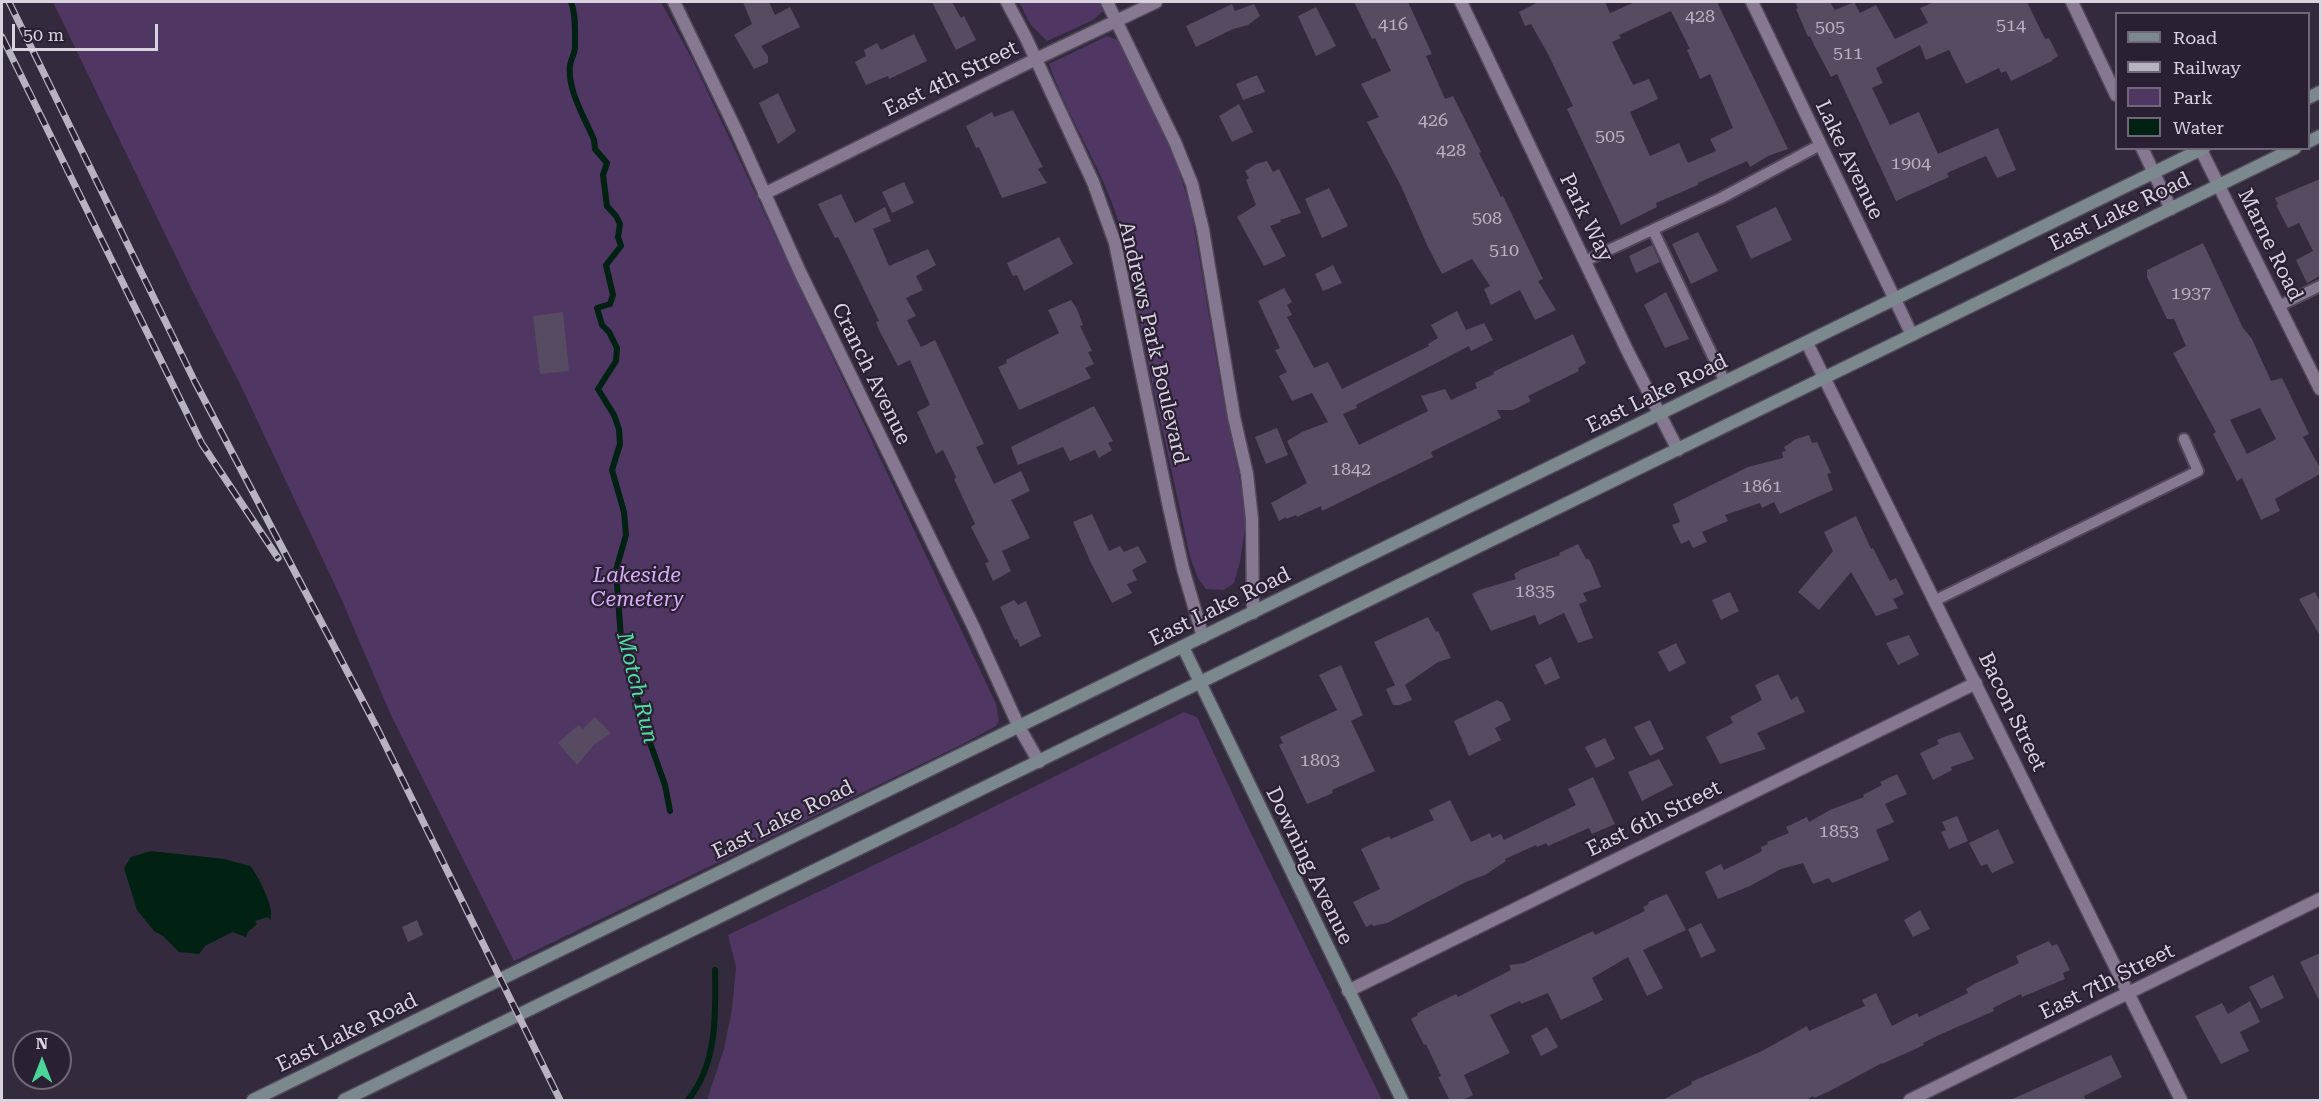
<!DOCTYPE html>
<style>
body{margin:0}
#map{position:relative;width:2322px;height:1102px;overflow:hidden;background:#342a3e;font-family:"Roboto Serif",serif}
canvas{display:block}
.frame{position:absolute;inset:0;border:3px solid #d9d3e0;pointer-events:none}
.legend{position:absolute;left:2115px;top:12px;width:195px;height:138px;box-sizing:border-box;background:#2a2033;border:2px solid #706878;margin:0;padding:8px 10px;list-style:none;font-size:18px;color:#d9d3e0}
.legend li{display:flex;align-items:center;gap:12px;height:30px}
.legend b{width:30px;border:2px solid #706878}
.north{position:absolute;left:12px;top:1030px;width:60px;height:60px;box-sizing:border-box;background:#2a2033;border:2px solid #706878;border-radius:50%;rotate:0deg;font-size:16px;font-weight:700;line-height:24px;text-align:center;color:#d9d3e0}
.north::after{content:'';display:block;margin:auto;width:21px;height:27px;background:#4cd49b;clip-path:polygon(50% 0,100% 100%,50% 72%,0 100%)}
.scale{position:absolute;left:12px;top:24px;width:146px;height:27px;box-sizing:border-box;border:3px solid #d9d3e0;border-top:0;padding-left:8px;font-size:18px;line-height:21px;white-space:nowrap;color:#d9d3e0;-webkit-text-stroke:4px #2a2033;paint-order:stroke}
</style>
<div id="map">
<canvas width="2322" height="1102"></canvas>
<div class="frame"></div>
<ul class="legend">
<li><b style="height:8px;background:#7b898f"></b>Road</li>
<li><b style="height:8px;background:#b9b2c1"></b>Railway</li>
<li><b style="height:16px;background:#4f3663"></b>Park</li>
<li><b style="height:16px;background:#012113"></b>Water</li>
</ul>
<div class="north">N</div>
<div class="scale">50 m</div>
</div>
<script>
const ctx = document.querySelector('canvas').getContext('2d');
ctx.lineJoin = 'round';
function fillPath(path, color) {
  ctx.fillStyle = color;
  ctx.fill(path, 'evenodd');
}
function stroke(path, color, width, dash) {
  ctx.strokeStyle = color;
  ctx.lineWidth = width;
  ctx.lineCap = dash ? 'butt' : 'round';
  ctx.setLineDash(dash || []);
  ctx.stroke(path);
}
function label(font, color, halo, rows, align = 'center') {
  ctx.font = font + ' "Roboto Serif",serif';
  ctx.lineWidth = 4.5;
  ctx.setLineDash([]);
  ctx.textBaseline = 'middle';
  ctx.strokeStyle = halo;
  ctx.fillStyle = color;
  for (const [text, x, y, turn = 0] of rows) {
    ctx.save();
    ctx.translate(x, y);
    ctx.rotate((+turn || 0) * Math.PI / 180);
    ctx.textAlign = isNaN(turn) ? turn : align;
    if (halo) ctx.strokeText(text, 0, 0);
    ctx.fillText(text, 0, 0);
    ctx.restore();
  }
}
fillPath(new Path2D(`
 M53,2H661L693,61L996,704L999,721L996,726L961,745L514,961L390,713L341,598L241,386L193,292Z
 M1019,2H1100L1104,10L1093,20L1047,41L1031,25Z
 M1107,36L1117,40L1126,54L1149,104L1169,140L1191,209L1220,381L1247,515L1240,562L1234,583L1224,590L1206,589L1198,578L1190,557C1176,487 1159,418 1145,348C1136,306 1131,264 1119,223C1102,167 1068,119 1049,64Z
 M1184,712L1197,717L1246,823L1382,1100H707L724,1049L732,1009L736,967L728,935L939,834Z`), '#4f3663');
fillPath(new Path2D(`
 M151,851L224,859L250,866C258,875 276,910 270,920L268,917L255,921L257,924L248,932L246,937L232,932L205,946L199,954L179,952L163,936L154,931L137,910L124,868L131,857Z`), '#012113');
stroke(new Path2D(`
 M571,2C576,15 575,32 575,47C575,53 571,59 570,65C567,90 585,118 594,140L595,149L607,163L603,175L607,206L616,216L620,224L618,237L621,246L606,265L613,295L610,304L597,308L602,325L609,332L617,348L616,361L598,389L614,415L619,429L620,444L612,470L624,512L626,535L616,570L621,639L648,737L665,785L670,811
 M688,1100C717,1065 716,1014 715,970`), '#012113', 6);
fillPath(new Path2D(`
 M743,2H769L775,15L790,7L800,27L761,46L768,56V63L754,69L734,35L752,24Z
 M932,2H952L961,18L964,16L976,40L956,50Z
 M1354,2H1408L1432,54L1426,56L1445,99L1453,96L1481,152L1479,153L1501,197L1503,196L1543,279L1538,281L1556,310L1535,320L1520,290L1491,305L1484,289L1490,286L1472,259L1442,274L1427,245L1401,186L1367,122L1379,117L1361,84L1391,71L1375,38L1372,39Z
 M1538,2H1605L1610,13L1635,2H1717L1788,149L1768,156L1750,167L1747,161L1698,183V185L1656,203L1657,207L1621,225L1567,109L1573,106L1548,54L1531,24L1525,26L1519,12ZM1671,11L1690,49L1687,50L1700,79L1710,74L1733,128L1710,139L1716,151L1688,163L1679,143L1650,156L1630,112L1658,99L1649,79L1633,85L1612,42L1621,38L1619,35Z
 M1795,2H1830L1835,10L1854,2L1860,13L1876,5L1895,39L1928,23L1920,8L1934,2H2027L2045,39L2049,38L2058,56L2052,60V61L2011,81L2006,71L2001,73L1999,68L1966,84L1949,50L1926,60L1920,45L1876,68L1883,83L1872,88L1890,125L1919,112L1938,154L1998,128L2016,170L1997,178L1986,156L1947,173L1949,177L1896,201L1837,74L1831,77L1814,45L1810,36L1808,37L1796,9L1798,8Z
 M1232,4L1235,11L1254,4L1260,16L1248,25L1233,29L1196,47L1186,26Z
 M1316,7L1336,46L1316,56L1298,16Z
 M914,34L927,61L889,79L888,76L866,85L855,62L866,56L864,50L877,43L881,50Z
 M1257,75L1265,92L1243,100L1236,84Z
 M778,93L796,131L778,144L759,103Z
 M1239,104L1253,132L1232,142L1219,116Z
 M1013,110L1043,167L1038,169L1047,183L1002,198L979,147L976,148L966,126L992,112L994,117Z
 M1267,161L1273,172L1279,169L1301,213L1280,220L1281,222L1270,226L1286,256L1264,266L1237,217L1256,205L1246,180L1249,178L1245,171L1256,164Z
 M2320,179V276L2307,283L2296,260L2313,251L2299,223L2288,228L2276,205L2278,204L2275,198Z
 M904,182L914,203L892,213L882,192Z
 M1329,188L1348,226L1322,238L1305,199Z
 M841,194L855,223L885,207L891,221L873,229L889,266L928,249L936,265L916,276L923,290L906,298L916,316L907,320L921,347L935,340L984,444L976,447L994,484L1021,471L1030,491L1011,500L1030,538L1002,551L1011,571L993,581L985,563L989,562L971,527L975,524L954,479L956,477L943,450L936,454L917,412L930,405L910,360L898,366L879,330L876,322L879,321L851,263L838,237L835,238L818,204Z
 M1776,207L1792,240L1751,259L1736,226Z
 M1698,232L1718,271L1691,284L1672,244Z
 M1059,237L1073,264L1024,291L1017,275L1013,276L1007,263Z
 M2203,243L2243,328L2252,339L2271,381L2282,378L2309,434L2303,437L2320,468V474L2275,499L2280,511L2261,520L2242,478L2237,481L2213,434L2216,432L2173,353L2186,346L2174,319H2167L2147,277V270ZM2260,408L2276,439L2247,454L2230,420Z
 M1652,245L1660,262L1636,273L1629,256Z
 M1333,265L1342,283L1323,291L1315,274Z
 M1284,288L1292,302L1287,305L1292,315L1287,317L1314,368L1328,362L1342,389L1429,346L1428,344L1438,338L1431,325L1457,311L1466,330L1484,323L1493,340L1471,351L1469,346L1356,405L1357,408L1343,414L1359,445L1428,411L1421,396L1445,389L1451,400L1477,388L1475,383L1494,374L1493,372L1573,334L1586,363L1578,368L1579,371L1528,396L1531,401L1513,410H1497L1501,418L1431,452L1433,457L1322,511L1321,506L1297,517L1296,515L1286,519V517L1279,521L1271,503L1307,483L1287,441L1302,432L1328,422L1312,393L1292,401L1279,376L1287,372L1275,350L1280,348L1258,301Z
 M1666,292L1689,339L1665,348L1644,305Z
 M1071,300L1077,309L1083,325L1080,326L1092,351L1088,352L1094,364L1085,368L1091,378L1019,410L998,367L1007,363L1006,360L1059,333L1048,310Z
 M563,312L569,371L540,374L533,316Z
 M1094,406L1113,441L1108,443L1112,450L1099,458L1095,450L1070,461L1063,447L1018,465L1011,447Z
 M1277,428L1288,455L1266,464L1255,437Z
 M1809,435L1812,443L1817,442L1831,473L1827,474L1833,490L1780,514L1774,502L1762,508L1760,503L1725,515L1728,521L1702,532L1707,542L1693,548L1689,540L1681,544L1672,525L1680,522L1673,504L1748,467L1783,458L1782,452L1786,451L1784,447L1796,439Z
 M1092,514L1109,551L1120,546L1124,552L1138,546L1147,562L1132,570L1137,580L1127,584L1132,593L1112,603L1091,563L1073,522Z
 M1856,516L1871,549L1873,548L1890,581L1896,578L1904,594L1893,599L1898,608L1876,616L1851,572L1819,610L1798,592L1833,551L1824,532Z
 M1578,544L1586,559H1589L1592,565L1601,587L1583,593L1587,601L1579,604L1593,638L1578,643L1564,613L1539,625L1535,615L1491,631L1472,594L1479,590L1516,579L1514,574L1522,569L1560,555L1559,553Z
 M1730,592L1739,611L1721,620L1712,600Z
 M2315,592L2320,602V636L2299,599Z
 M1014,600L1018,605L1026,601L1041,636L1020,647L1017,639L1015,640L1000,607Z
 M1428,617L1436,632L1438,631L1451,658L1438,662L1405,685L1412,700L1399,705H1393L1386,689L1395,685L1374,642Z
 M1909,635L1919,655L1898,665L1886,643Z
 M1676,643L1686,663L1669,672L1658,652Z
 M1551,657L1560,678L1545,685L1535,665Z
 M1341,665L1363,715L1351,721L1375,771L1332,790L1333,793L1307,804L1279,745L1283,743L1280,737L1337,710L1319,675Z
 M1778,674L1791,700L1797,696L1805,712L1757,733L1766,749L1720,764L1706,737L1733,723L1730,717L1762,700L1755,685Z
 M1497,700L1503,703L1511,720L1495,728L1501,740L1469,756L1454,721Z
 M595,717L611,733L595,744L577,765L558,743L578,725L583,729Z
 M1650,720L1664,749L1650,756L1634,727Z
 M1960,732L1974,759L1951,767L1952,770L1933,780L1920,753L1939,744L1937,740L1946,736Z
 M1605,738L1615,759L1596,768L1585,747Z
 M1659,759L1673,785L1642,801L1628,772Z
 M1897,774L1907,794L1885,804L1894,822L1876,830L1889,860L1832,883L1829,878L1813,884L1803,863L1781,869L1750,886L1718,899L1705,872L1721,864L1724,870L1751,857L1762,851L1761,847L1768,844L1767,842L1789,833L1786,827L1807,817L1809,822L1830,810L1864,797L1863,795L1882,785L1880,782Z
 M1593,777L1615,824L1592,834L1589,828L1548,846L1546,843L1537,847L1536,845L1505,859L1506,861L1485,875L1468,881L1387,923L1373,926L1372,924L1366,927L1353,902L1380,889L1361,849L1389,836L1391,839L1434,820L1429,810L1450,800L1471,842L1490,833L1492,838L1501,834L1504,840L1576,805L1568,789Z
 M1957,816L1968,841L1949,849L1941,832L1946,830L1942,822Z
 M1998,829L2014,863L1992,873L1987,864L1981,866L1969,843Z
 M1667,894L1686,930L1643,950L1663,988L1647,996L1628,957L1592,978L1603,1000L1561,1020L1548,993L1521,1004L1520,1001L1490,1015L1510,1053L1464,1075L1473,1095L1461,1101H1450L1438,1077L1441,1076L1426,1044L1424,1045L1411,1019L1418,1015L1417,1013L1456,994L1458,997L1511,970L1509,965L1524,963L1593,931L1595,935L1645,911L1643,907L1649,904L1648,902Z
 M1920,910L1930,929L1913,937L1904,920Z
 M417,920L423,935L408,942L402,927Z
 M1701,923L1716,951L1701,958L1688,929Z
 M2049,941L2052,946L2057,944L2070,970L2063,973L2065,979L2022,997L2021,994L1993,1008L1994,1011L1939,1035L1923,1043L1924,1045L1882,1064V1063L1828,1092L1814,1098L1813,1096L1804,1101H1661L1692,1084L1691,1082L1762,1051L1807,1026L1809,1031L1865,1006L1862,1000L1876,993L1892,1026L1917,1013L1919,1017L1968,993L1966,989L1976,983L2019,963L2016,956Z
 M2320,953V1002L2300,962Z
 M2273,975L2284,998L2261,1009L2249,987Z
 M2250,1001L2260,1022L2240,1032L2249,1051L2221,1064L2195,1016L2222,1003L2228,1014Z
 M1547,1027L1558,1047L1541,1056L1531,1036Z
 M2111,1055L2122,1077L2084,1096L2086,1101H2008Z`), '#564b60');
const lane = new Path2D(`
 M1653,230L1725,382
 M1585,261L1721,198L1820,145
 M2279,306L2320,286
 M1934,601L2198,471L2184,439`);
const street = new Path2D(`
 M674,2L737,132L800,272L974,628L1019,727L1039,762
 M1007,2L1026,38L1093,182L1115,243L1169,507L1183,569L1203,637
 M1107,2L1175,142L1192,184L1203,230L1234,417L1247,474L1252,519L1253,613
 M1461,2L1627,350L1678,450
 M1752,2L1912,335
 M2072,2L2116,95
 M2142,148L2171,209
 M2201,150L2320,389
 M764,194L1036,59L1156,2
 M1807,343L2181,1100
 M1348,991L1976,683
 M1910,1100L2320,899`);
const secondary = new Path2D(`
 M2308,98L2320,92
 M2308,142L2320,136
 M1183,647L1402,1100
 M253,1100L2204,148
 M344,1100L2295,148`);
stroke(lane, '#514859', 14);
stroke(street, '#514859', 15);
stroke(secondary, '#514859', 15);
stroke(lane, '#857890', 10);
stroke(street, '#857890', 12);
stroke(secondary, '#7b898f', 12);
const rail = new Path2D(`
 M9,2L195,382L378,730L560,1100
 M2,37L202,444L278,558`);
stroke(rail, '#b9b2c1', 7);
stroke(rail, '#2a2033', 4.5, [14]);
label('18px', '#b8b1c0', null, [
 ["428",1700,17],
 ["416",1393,25],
 ["514",2011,26],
 ["505",1830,28],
 ["511",1848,54],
 ["426",1433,121],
 ["505",1610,137],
 ["428",1451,151],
 ["1904",1911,164],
 ["508",1487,219],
 ["510",1504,251],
 ["1937",2191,294],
 ["1842",1351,470],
 ["1861",1762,487],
 ["1835",1535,592],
 ["1803",1320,761],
 ["1853",1839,832]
]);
label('21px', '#d9d3e0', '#2a2033', [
 ["East 4th Street",951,79,-26],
 ["Lake Avenue",1849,160,64],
 ["East Lake Road",2120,212,-26],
 ["Park Way",1586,218,64],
 ["Marne Road",2270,245,64],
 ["Andrews Park Boulevard",1153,343,77],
 ["Cranch Avenue",871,374,64],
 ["East Lake Road",1657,394,-26],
 ["East Lake Road",1220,607,-26],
 ["Bacon Street",2012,712,64],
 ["East 6th Street",1654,819,-26],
 ["East Lake Road",783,820,-26],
 ["Downing Avenue",1309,866,64],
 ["East 7th Street",2107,982,-26],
 ["East Lake Road",347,1033,-26]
]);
label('italic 21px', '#d6acfb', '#2a2033', [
 ["Lakeside",637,576],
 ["Cemetery",637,600]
]);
label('italic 22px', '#52dca2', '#2a2033', [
 ["Motch Run",637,688,76]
]);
</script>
